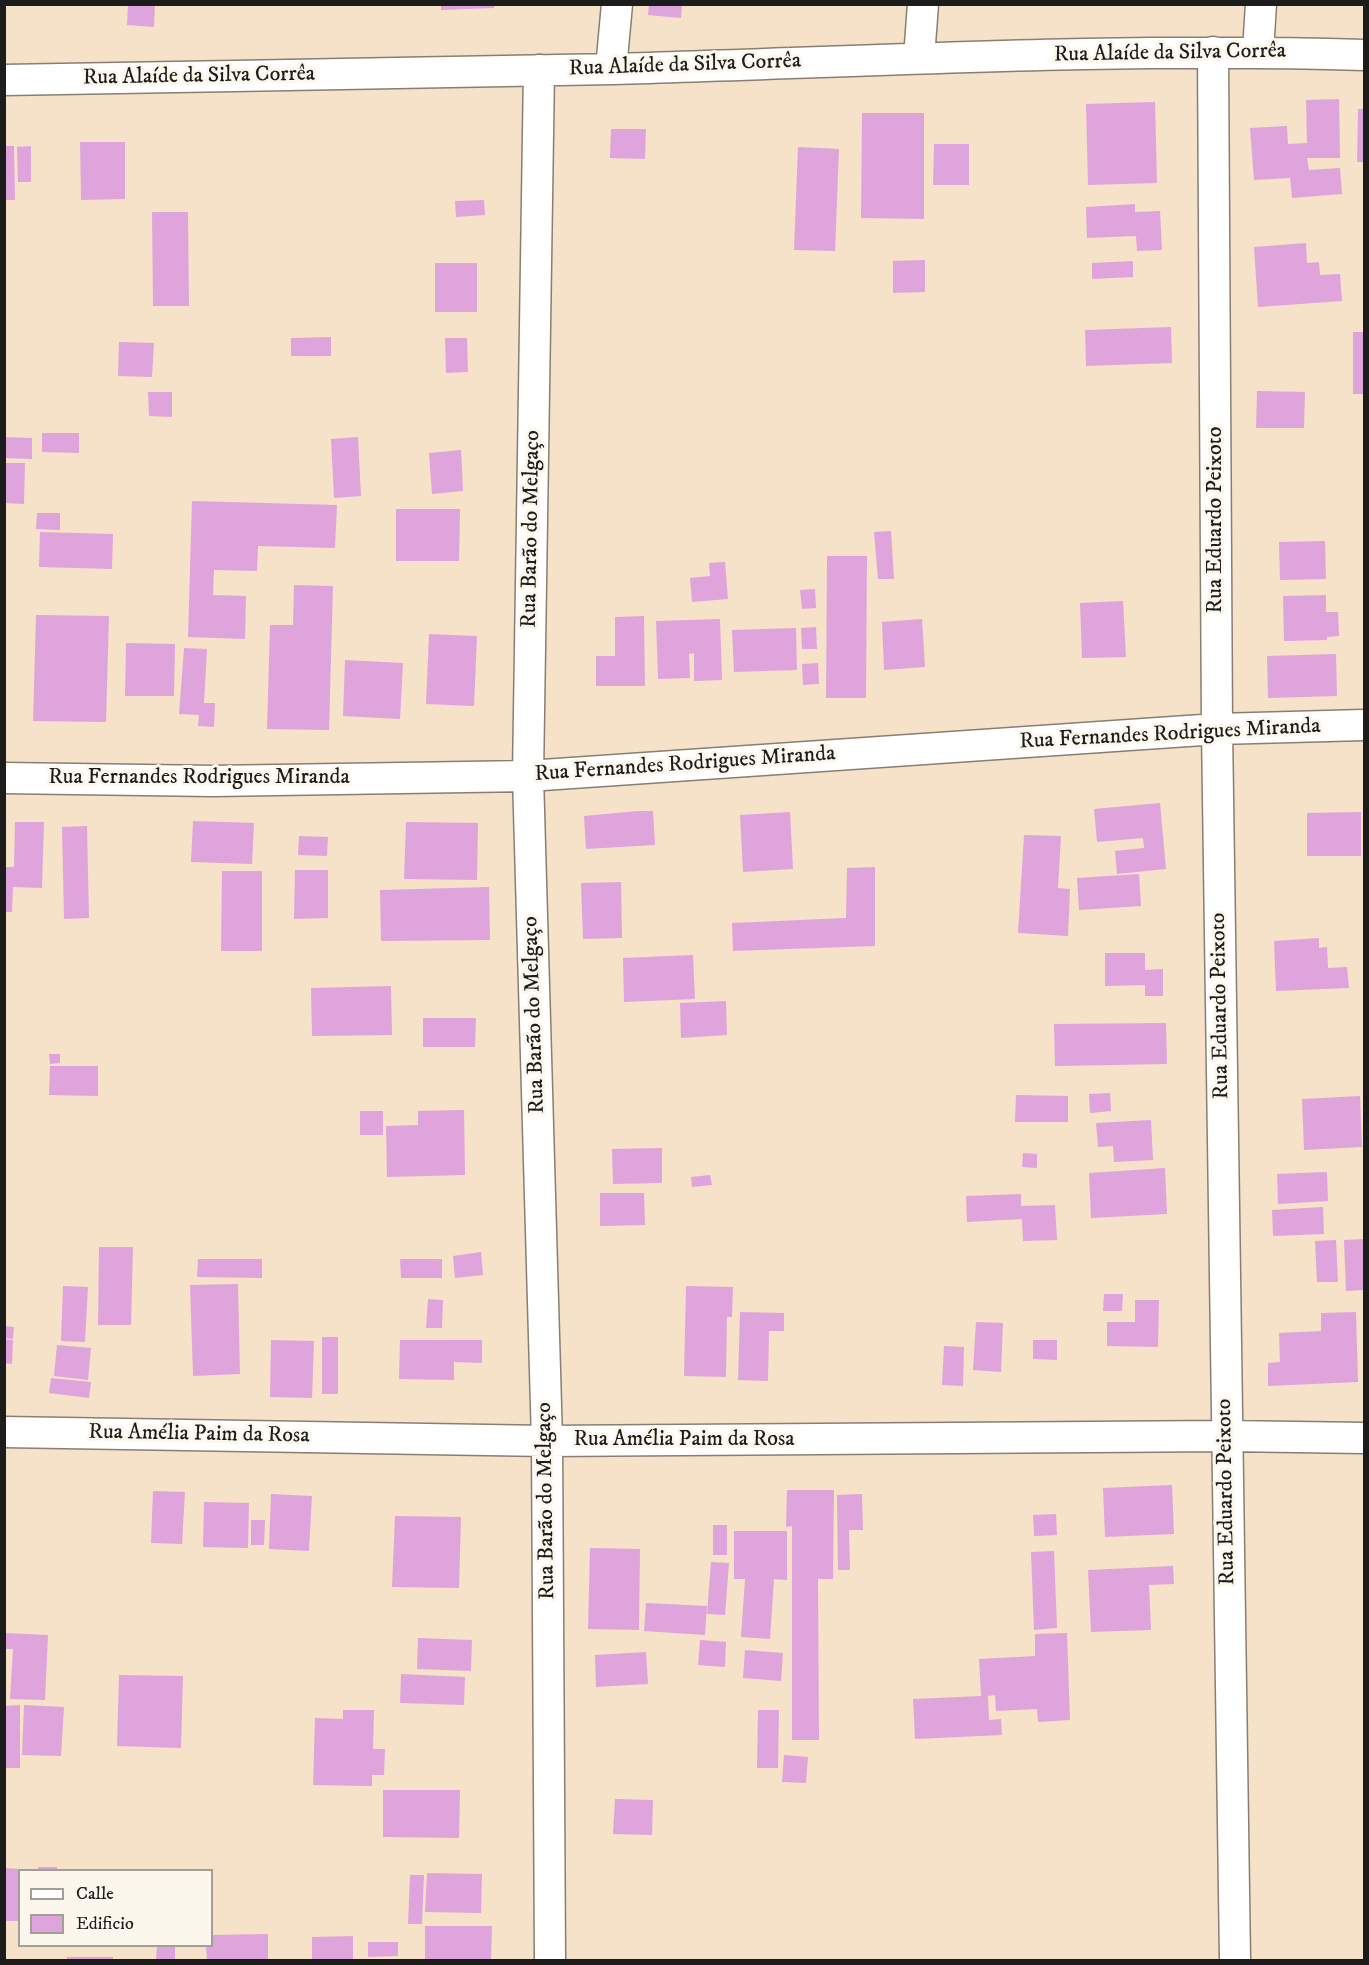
<!DOCTYPE html>
<meta charset="utf-8">
<style>
body{margin:0}
#map{position:relative;width:1369px;height:1965px;overflow:hidden;background:#f6e1c9;font-family:"IM FELL DW Pica",serif}
canvas{display:block}
.frame{position:absolute;inset:0;border:6px solid #1c1c1c;pointer-events:none}
.legend{position:absolute;left:18px;top:1869px;width:195px;height:78px;box-sizing:border-box;background:#fbf7ec;border:2px solid #a29f99;margin:0;padding:8px 10px;list-style:none;font-size:18px;color:#1c1c1c}
.legend li{display:flex;align-items:center;gap:12px;height:30px}
.legend b{width:30px;border:2px solid #a29f99}
</style>
<div id="map">
<canvas width="1369" height="1965"></canvas>
<div class="frame"></div>
<ul class="legend">
<li><b style="height:8px;background:#fff"></b>Calle</li>
<li><b style="height:16px;background:#dfa4dc"></b>Edificio</li>
</ul>
</div>
<script>
const ctx = document.querySelector('canvas').getContext('2d');
ctx.lineJoin = 'round';
function fillPath(path, color) {
  ctx.fillStyle = color;
  ctx.fill(path, 'evenodd');
}
function stroke(path, color, width, dash) {
  ctx.strokeStyle = color;
  ctx.lineWidth = width;
  ctx.lineCap = dash ? 'butt' : 'round';
  ctx.setLineDash(dash || []);
  ctx.stroke(path);
}
function label(font, color, halo, rows, align = 'center') {
  ctx.font = font + ' "IM FELL DW Pica",serif';
  ctx.lineWidth = 6;
  ctx.setLineDash([]);
  ctx.textBaseline = 'middle';
  ctx.strokeStyle = halo;
  ctx.fillStyle = color;
  for (const [text, x, y, turn = 0] of rows) {
    ctx.save();
    ctx.translate(x, y);
    ctx.rotate((+turn || 0) * Math.PI / 180);
    ctx.textAlign = isNaN(turn) ? turn : align;
    if (halo) ctx.strokeText(text, 0, 0);
    ctx.fillText(text, 0, 0);
    ctx.restore();
  }
}
fillPath(new Path2D(`
 M128,4H155L154,27L127,25Z
 M441,4H494V8L441,10Z
 M649,4H682L681,18L648,15Z
 M1339,99L1340,158H1307L1309,170L1340,168L1342,194L1292,198L1290,178L1254,180L1250,128L1287,126L1288,144L1307,143L1306,100Z
 M1155,102L1157,183L1088,185L1086,104Z
 M1358,109H1364V162H1357Z
 M862,113H924V219L861,218Z
 M611,129H646L645,159L610,158Z
 M80,142H125V199L81,200Z
 M934,144H969V185H933Z
 M4,146H14L15,200H4Z
 M31,146V182H18L17,147Z
 M798,147L839,149L835,251L794,250Z
 M484,200L485,215L456,217L455,201Z
 M1135,204V212L1160,211L1162,250L1137,251L1136,236L1087,238L1086,207Z
 M152,212H188L189,306H153Z
 M1306,243L1307,263L1319,262L1320,275L1340,274L1342,301L1258,307L1254,247Z
 M925,260V292L893,293V261Z
 M1133,261V277L1092,279V263Z
 M435,263H477V312H435Z
 M1171,327L1172,363L1086,366L1085,330Z
 M1353,332H1364V394H1353Z
 M331,337V356H291V338Z
 M445,338H467L468,372L446,373Z
 M119,342L154,343L152,377L118,376Z
 M1257,391L1305,392L1304,428H1256Z
 M148,392H172V417L149,416Z
 M42,433H79V453L42,452Z
 M4,437L32,438V459L4,458Z
 M358,437L361,496L334,498L331,439Z
 M461,450L463,491L432,494L429,453Z
 M4,463H25L24,504L4,503Z
 M192,501L337,505L335,548L258,546L257,571L214,570L213,595L246,596L245,639L188,637Z
 M396,509H460L459,561H396Z
 M37,513H60V530L36,529Z
 M891,531L894,579H878L874,532Z
 M40,532L113,534L112,569L39,567Z
 M1325,541L1326,579L1280,580L1279,542Z
 M827,556H867L866,698H826Z
 M725,562L728,599L692,602L690,578L710,576L709,563Z
 M294,585L333,586L329,730L267,729L270,625H293Z
 M815,589L816,608L802,609L800,590Z
 M1326,595V612H1338L1339,636L1327,637V640L1284,641L1283,596Z
 M1123,601L1126,657L1082,658L1080,603Z
 M36,615L109,616L106,722L33,721Z
 M644,616L645,686H596V656H615V617Z
 M720,619L722,680L694,681V653L689,654L690,678L658,679L656,621Z
 M922,619L925,667L884,670L882,622Z
 M816,627L817,649H802L801,628Z
 M796,628L797,670L734,672L732,630Z
 M429,634L477,636L474,706L426,704Z
 M126,643L175,644L174,696H125Z
 M184,648L207,649L204,703H215L214,727L198,726L199,715L179,714Z
 M1336,654L1337,696L1268,698L1267,656Z
 M345,660L403,663L400,719L343,716Z
 M818,663L819,684L803,685L802,664Z
 M1160,803L1166,869L1117,874L1115,851L1144,848L1143,838L1097,842L1094,809Z
 M638,811H653L655,845L586,849L584,816Z
 M790,812L793,869L743,872L740,815Z
 M1361,812V856H1307V813Z
 M193,821L254,823L252,864L191,862Z
 M15,822H44L42,888L13,887L12,912H4V867H14Z
 M406,822L478,823L477,880L404,879Z
 M87,826L89,918L64,919L62,827Z
 M1024,835L1061,836L1058,888L1070,889L1068,936L1018,933Z
 M299,836L328,837L327,856L298,855Z
 M875,867V946L733,951L732,923L846,918L847,868Z
 M295,870H328V918L294,919Z
 M222,871H262V951H221Z
 M1139,874L1141,906L1079,910L1077,878Z
 M621,882L622,938L583,939L581,883Z
 M489,887L490,940L381,941L380,890Z
 M1319,938V948L1327,947L1328,968L1347,967L1349,988L1276,991L1274,941Z
 M1105,953H1145V970L1163,969V996H1145V985L1105,986Z
 M693,955L695,999L624,1002L623,958Z
 M391,986L392,1035L312,1036L311,988Z
 M726,1001L727,1035L681,1038L680,1003Z
 M423,1018H476L475,1047H423Z
 M1166,1023L1167,1064L1055,1066L1054,1024Z
 M49,1054H60V1063L50,1064Z
 M50,1066H98V1096L49,1095Z
 M1110,1093L1111,1111L1090,1113L1089,1094Z
 M1016,1095L1068,1096V1122H1015Z
 M1360,1096L1362,1147L1304,1150L1302,1099Z
 M464,1110L465,1175L387,1177L386,1126L418,1125V1111Z
 M360,1111H383V1135H360Z
 M1151,1120L1153,1160L1114,1162L1113,1146L1098,1147L1096,1123Z
 M662,1148V1183L613,1184L612,1149Z
 M1023,1153L1037,1154V1168L1022,1167Z
 M1165,1168L1167,1214L1091,1218L1089,1173Z
 M1327,1172L1328,1201L1278,1204L1277,1174Z
 M710,1175L712,1185L692,1187L691,1177Z
 M600,1193H644L645,1225L600,1226Z
 M1021,1194V1206L1055,1205L1057,1240L1023,1241L1022,1219L967,1222L966,1196Z
 M1323,1207L1324,1234L1273,1236L1272,1210Z
 M1364,1239V1290L1346,1291L1344,1240Z
 M1336,1240L1338,1282H1317L1315,1241Z
 M99,1247H133L131,1325H98Z
 M481,1252L483,1275L455,1278L453,1256Z
 M198,1259H262V1278L197,1277Z
 M400,1259H442V1278H401Z
 M238,1284L240,1374L193,1376L190,1285Z
 M63,1286L88,1287L85,1342L61,1341Z
 M686,1286L733,1287L732,1317H727L726,1377L684,1376Z
 M1104,1294H1123L1122,1311H1103Z
 M428,1299L443,1300L442,1328H426Z
 M1135,1300H1159L1158,1347L1107,1346V1322H1135Z
 M740,1312L784,1313V1331H769L768,1381L738,1380Z
 M1356,1312L1358,1382L1268,1386V1363L1280,1362L1279,1333L1321,1331V1313Z
 M976,1322L1003,1323L1001,1372L973,1370Z
 M4,1326L14,1327L13,1339L4,1338Z
 M322,1337H338V1394H322Z
 M4,1339L13,1340L12,1364L4,1363Z
 M271,1340L314,1341L312,1398L270,1397Z
 M400,1340H482V1363L454,1362V1380L399,1379Z
 M1033,1340H1057V1360L1033,1359Z
 M57,1345L91,1348L88,1380L54,1376Z
 M944,1346L964,1347L963,1386L942,1385Z
 M51,1378L91,1382L89,1398L49,1393Z
 M1172,1485L1174,1534L1105,1537L1103,1488Z
 M787,1490H834L833,1579H818L819,1740H792V1526L786,1527Z
 M153,1491L185,1492L182,1544L151,1543Z
 M271,1494L312,1496L309,1551L269,1549Z
 M862,1494L863,1530H849L850,1570H838L837,1495Z
 M204,1502L249,1503L248,1548L203,1547Z
 M1056,1514L1057,1535L1034,1536L1033,1515Z
 M395,1516L461,1517L459,1588L392,1587Z
 M251,1520H265L264,1545H251Z
 M713,1525H727V1555H713Z
 M734,1531H787V1580L774,1579L770,1639L741,1637L745,1579H734Z
 M590,1548L640,1549L639,1630L588,1629Z
 M1054,1551L1057,1628L1034,1630L1031,1552Z
 M711,1562L729,1563L725,1615L707,1614Z
 M1173,1566L1174,1584L1149,1585L1151,1630L1091,1632L1088,1570Z
 M646,1603L707,1606L705,1635L644,1631Z
 M4,1633L48,1635L45,1700L10,1699L13,1649H4Z
 M1067,1633L1070,1720L1038,1722L1037,1709L996,1711L995,1695L988,1696L989,1720L1001,1719L1002,1735L915,1739L913,1699L981,1696L979,1659L1035,1656V1634Z
 M418,1638L472,1640L471,1671L417,1669Z
 M700,1640L726,1642L725,1667L698,1665Z
 M745,1650L783,1653L781,1681L743,1678Z
 M646,1652L648,1684L596,1687L595,1655Z
 M401,1674L465,1677L464,1705L400,1703Z
 M119,1675L183,1676L181,1748L117,1746Z
 M20,1705V1768H4V1706Z
 M24,1705L64,1707L61,1756L22,1755Z
 M343,1710H374L373,1749H385L384,1775H372V1786L313,1785L315,1718L343,1719Z
 M758,1710H779L778,1768H757Z
 M784,1755L808,1757L806,1783L782,1782Z
 M383,1790H460L459,1838L383,1837Z
 M615,1799L653,1800L652,1835L613,1834Z
 M38,1867H57V1870H38Z
 M4,1868L20,1869V1921H4Z
 M427,1873L482,1874L481,1913L425,1912Z
 M410,1875H424L422,1924H408Z
 M425,1926H492L491,1960H425Z
 M268,1934V1960H207L206,1946H212V1935Z
 M353,1936V1960H312V1937Z
 M368,1942H398V1956L368,1957Z
 M157,1946H175V1960H156Z
 M67,1957H113V1960H67Z`), '#dfa4dc');
const street = new Path2D(`
 M1258,51L1261,4
 M1213,52L1217,729L1235,1960
 M919,58L923,4
 M611,69L617,4
 M539,70L528,776L547,1441L550,1960
 M4,80C207,76 410,74 613,69C863,62 1114,47 1364,55
 M4,778L213,781L528,776L1217,729L1364,725
 M4,1432L547,1441L1226,1436L1364,1438`);
stroke(street, '#897e72', 33);
stroke(street, '#fff', 30);
label('22px', '#1c1c1c', '#fbf7ec', [
 ["Rua Alaíde da Silva Corrêa",1170,54,-1],
 ["Rua Alaíde da Silva Corrêa",685,66,-2],
 ["Rua Alaíde da Silva Corrêa",199,77,-1],
 ["Rua Eduardo Peixoto",1216,520,-90],
 ["Rua Barão do Melgaço",532,529,-89],
 ["Rua Fernandes Rodrigues Miranda",1170,735,-3],
 ["Rua Fernandes Rodrigues Miranda",685,765,-4],
 ["Rua Fernandes Rodrigues Miranda",199,778],
 ["Rua Eduardo Peixoto",1221,1006,-91],
 ["Rua Barão do Melgaço",535,1015,-92],
 ["Rua Amélia Paim da Rosa",199,1435,1],
 ["Rua Amélia Paim da Rosa",684,1440],
 ["Rua Eduardo Peixoto",1227,1492,-91],
 ["Rua Barão do Melgaço",547,1501,-91]
]);
</script>
